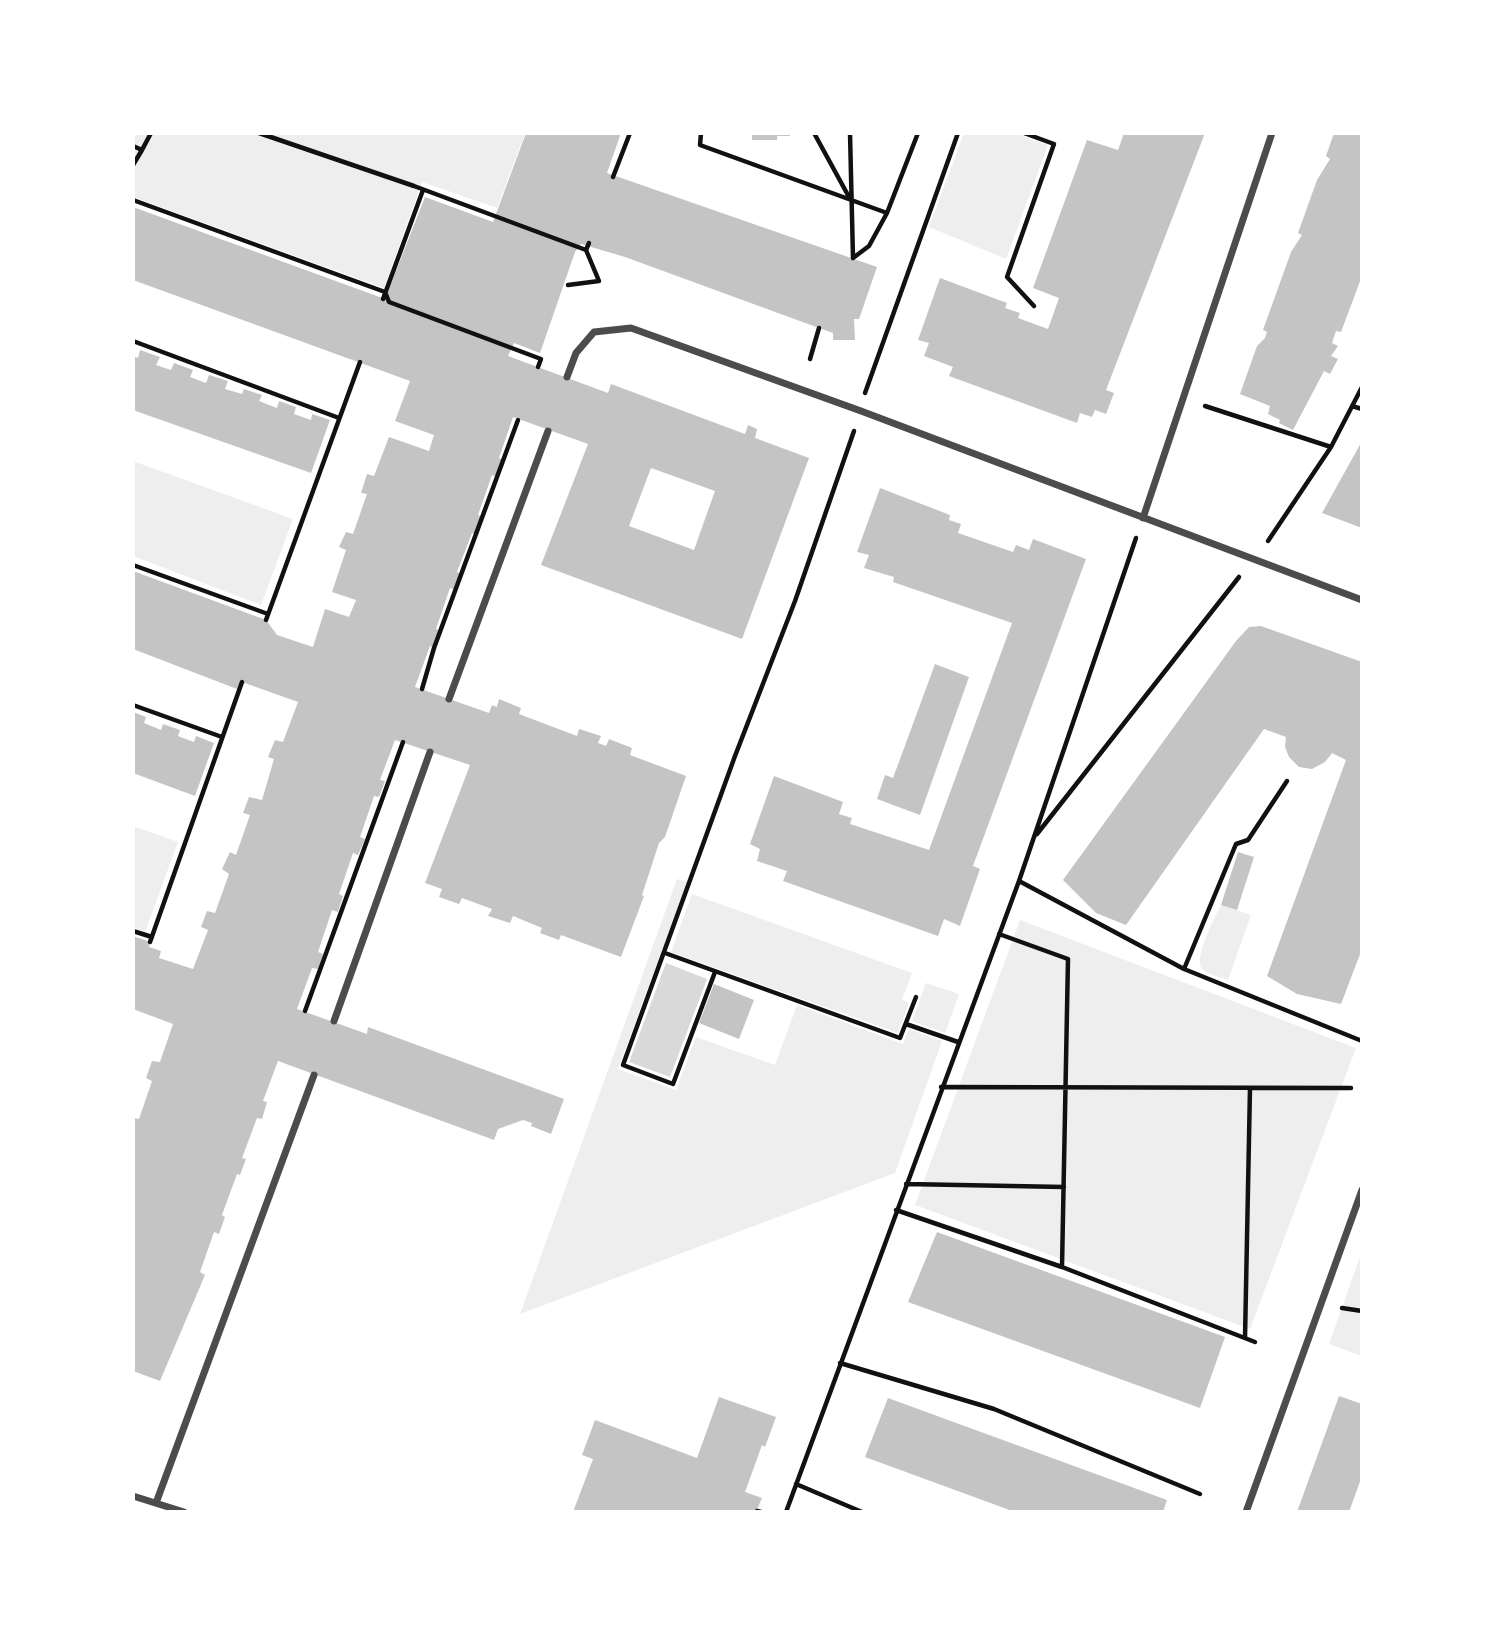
<!DOCTYPE html>
<style>
body{margin:0}
#map{position:relative;width:1495px;height:1645px;overflow:hidden;background:#fff;font-family:Montserrat,sans-serif}
canvas{display:block}
.frame{position:absolute;inset:0;border:135px solid #fff;pointer-events:none}
</style>
<div id="map">
<canvas width="1495" height="1645"></canvas>
<div class="frame"></div>
</div>
<script>
const ctx = document.querySelector('canvas').getContext('2d');
ctx.lineJoin = 'round';
function fillPath(path, color) {
  ctx.fillStyle = color;
  ctx.fill(path, 'evenodd');
}
function stroke(path, color, width, dash) {
  ctx.strokeStyle = color;
  ctx.lineWidth = width;
  ctx.lineCap = dash ? 'butt' : 'round';
  ctx.setLineDash(dash || []);
  ctx.stroke(path);
}
fillPath(new Path2D(`
 M133,133H525L497,208L422,182L384,288L133,197Z
 M964,133H1014L1048,145L1006,259L929,227Z
 M133,461L293,519L261,605L133,556Z
 M133,826L178,842L145,932L133,927Z
 M677,879L687,882L618,1069L676,1090L696,1037L775,1065L797,1005L903,1044L909,1029L942,1041L895,1173L520,1314Z
 M692,894L912,973L902,1000L909,1003L898,1033L671,952Z
 M1221,905L1251,915L1228,980C1221,977 1207,975 1202,969C1193,958 1215,917 1221,905Z
 M1020,920L1356,1048L1250,1329L915,1205Z
 M926,983L959,994L945,1033L912,1021Z
 M1362,1251V1356L1329,1344Z`), '#eee');
fillPath(new Path2D(`
 M666,963L707,979L670,1077L629,1062Z`), '#d9d9d9');
fillPath(new Path2D(`
 M526,133H621L607,173L877,267L859,319H854L855,340H833V333L819,328L625,257L581,244L575,252L540,353L514,343L508,356L608,393L611,384L745,434L748,425L757,429L755,438L809,458L742,639L541,565L588,444L513,417L499,458L503,460L497,477L492,475L478,515L483,517L476,535L472,533L457,572L461,574L456,590L450,588L436,629L441,631L434,648L430,646L415,687L489,713L492,705L497,707L499,699L521,708L519,714L577,736L579,729L601,736L598,743L606,746L609,739L632,748L630,755L686,776L665,837L659,843L642,895L644,896L621,957L561,935L559,940L540,933L542,928L513,916L510,923L488,916L492,909L462,898L459,904L439,897L442,889L425,883L470,765L395,740L380,780L385,781L379,797L374,796L360,837L365,839L358,855L353,853L339,894L343,896L338,912L332,910L318,952L323,954L318,969L312,968L297,1009L367,1034L368,1027L564,1099L551,1134L531,1126L532,1123L523,1120L498,1129L494,1140L278,1061L263,1101L267,1102L262,1119L257,1118L242,1158L246,1159L240,1175L237,1174L222,1215L225,1217L219,1234L214,1232L200,1272L205,1275L160,1381L133,1371V1118L139,1119L152,1081L146,1078L152,1061L160,1062L173,1024L133,1009V936L150,942L149,947L161,951L159,958L193,969L208,930L201,927L207,911L215,913L229,874L222,869L230,852L236,855L250,815L243,813L249,797L262,800L274,759L268,757L275,740L283,742L298,702L242,682L237,689L133,649V571L266,620L277,635L313,647L325,609L349,617L356,600L332,592L346,550L339,547L346,532L353,534L367,494L361,493L367,474L374,476L389,437L429,451L434,435L395,421L410,381L133,280V207L385,299L425,197L493,222ZM651,468L715,491L694,550L629,526Z
 M752,133H790V136H777V140H752Z
 M1124,133H1205L1106,390L1114,393L1106,414L1095,410L1092,417L1080,413L1077,423L949,376L953,367L924,356L929,343L918,340L940,278L1007,303L1005,308L1020,313L1018,318L1048,329L1059,298L1033,288L1087,140L1118,150Z
 M1334,133H1362V276L1341,332L1336,331L1332,343L1338,346L1331,356L1338,359L1330,374L1324,371L1293,430L1279,423L1280,420L1268,414L1270,406L1240,394L1257,346L1265,338L1267,332L1263,330L1291,252L1302,235L1298,233L1317,180L1330,159L1326,156Z
 M140,350L160,357L156,365L171,370L174,363L193,370L190,377L206,383L209,375L228,381L225,389L242,394L244,389L262,395L259,401L277,408L279,401L296,407L294,414L311,420L312,414L330,420L311,473L133,410V356L138,358Z
 M1362,441V528L1322,513Z
 M880,488L950,515L949,520L961,524L958,533L1013,552L1016,545L1029,550L1033,539L1086,559L973,866L980,869L960,926L944,919L938,936L783,881L787,871L757,861L760,849L750,844L774,776L843,802L839,814L852,818L850,824L929,850L1012,623L893,582L894,577L864,568L869,555L857,552Z
 M1261,626L1362,662V949L1341,1004L1297,994L1267,976L1346,760L1332,753L1325,762L1312,769L1299,767L1289,757L1285,747L1286,737L1264,729L1126,925L1096,913L1063,880L1236,641L1249,627Z
 M935,664L969,677L920,815L877,799L885,775L893,778Z
 M133,712L146,717L144,723L161,730L163,724L180,730L178,736L194,742L196,736L214,743L195,796L133,773Z
 M1238,852L1254,857L1237,910L1221,905Z
 M714,984L754,1000L739,1039L699,1023Z
 M937,1232L1225,1337L1200,1408L908,1302Z
 M1339,1396L1362,1404V1476L1349,1512H1297Z
 M719,1397L776,1417L765,1447L762,1445L745,1492L762,1498L756,1512H573L593,1459L582,1455L595,1420L697,1458Z
 M888,1398L1167,1500L1163,1512H1015L865,1457Z`), '#c4c4c4');
stroke(new Path2D(`
 M259,133L414,186L586,250
 M701,133L700,145L887,213L918,133
 M814,133L849,197
 M850,133L853,258
 M1024,133L1054,144L1007,277L1034,306
 M133,146L142,150L151,133
 M133,165L142,150
 M613,177L630,133
 M133,200L385,292L389,302L541,359L538,367
 M853,258L869,246L887,213
 M568,285L599,281L586,250L589,243
 M383,299L423,190
 M133,341L339,418
 M810,359L819,328
 M865,393L958,133
 M1205,406L1331,447
 M1352,406L1362,409
 M1268,541L1331,447L1362,387
 M133,565L268,614
 M266,620L360,362
 M422,689L434,648L518,420
 M133,705L222,737
 M1037,834L1239,577
 M1019,881L1184,969L1362,1041
 M133,931L152,937
 M999,934L1068,959L1062,1267
 M150,942L242,682
 M665,953L900,1038L916,997
 M1184,969L1236,844L1248,840L1287,781
 M715,972L673,1084L623,1065L735,756L795,601L854,431
 M305,1011L403,742
 M906,1024L958,1042
 M941,1087L1351,1088
 M906,1184L1064,1187
 M896,1210L1062,1267L1255,1342
 M1342,1308L1362,1311
 M1245,1338L1250,1088
 M840,1363L994,1409L1200,1494
 M796,1484L862,1512
 M757,1511L761,1512
 M786,1512L1019,881L1136,538`), '#111', 4.5);
stroke(new Path2D(`
 M567,377L576,353L594,332L631,328L861,411L1362,600
 M1143,518L1272,133
 M449,699L548,431
 M334,1021L430,752
 M133,1496L184,1512
 M156,1503L314,1075
 M1246,1512L1362,1190`), '#4c4c4c', 7);
</script>
